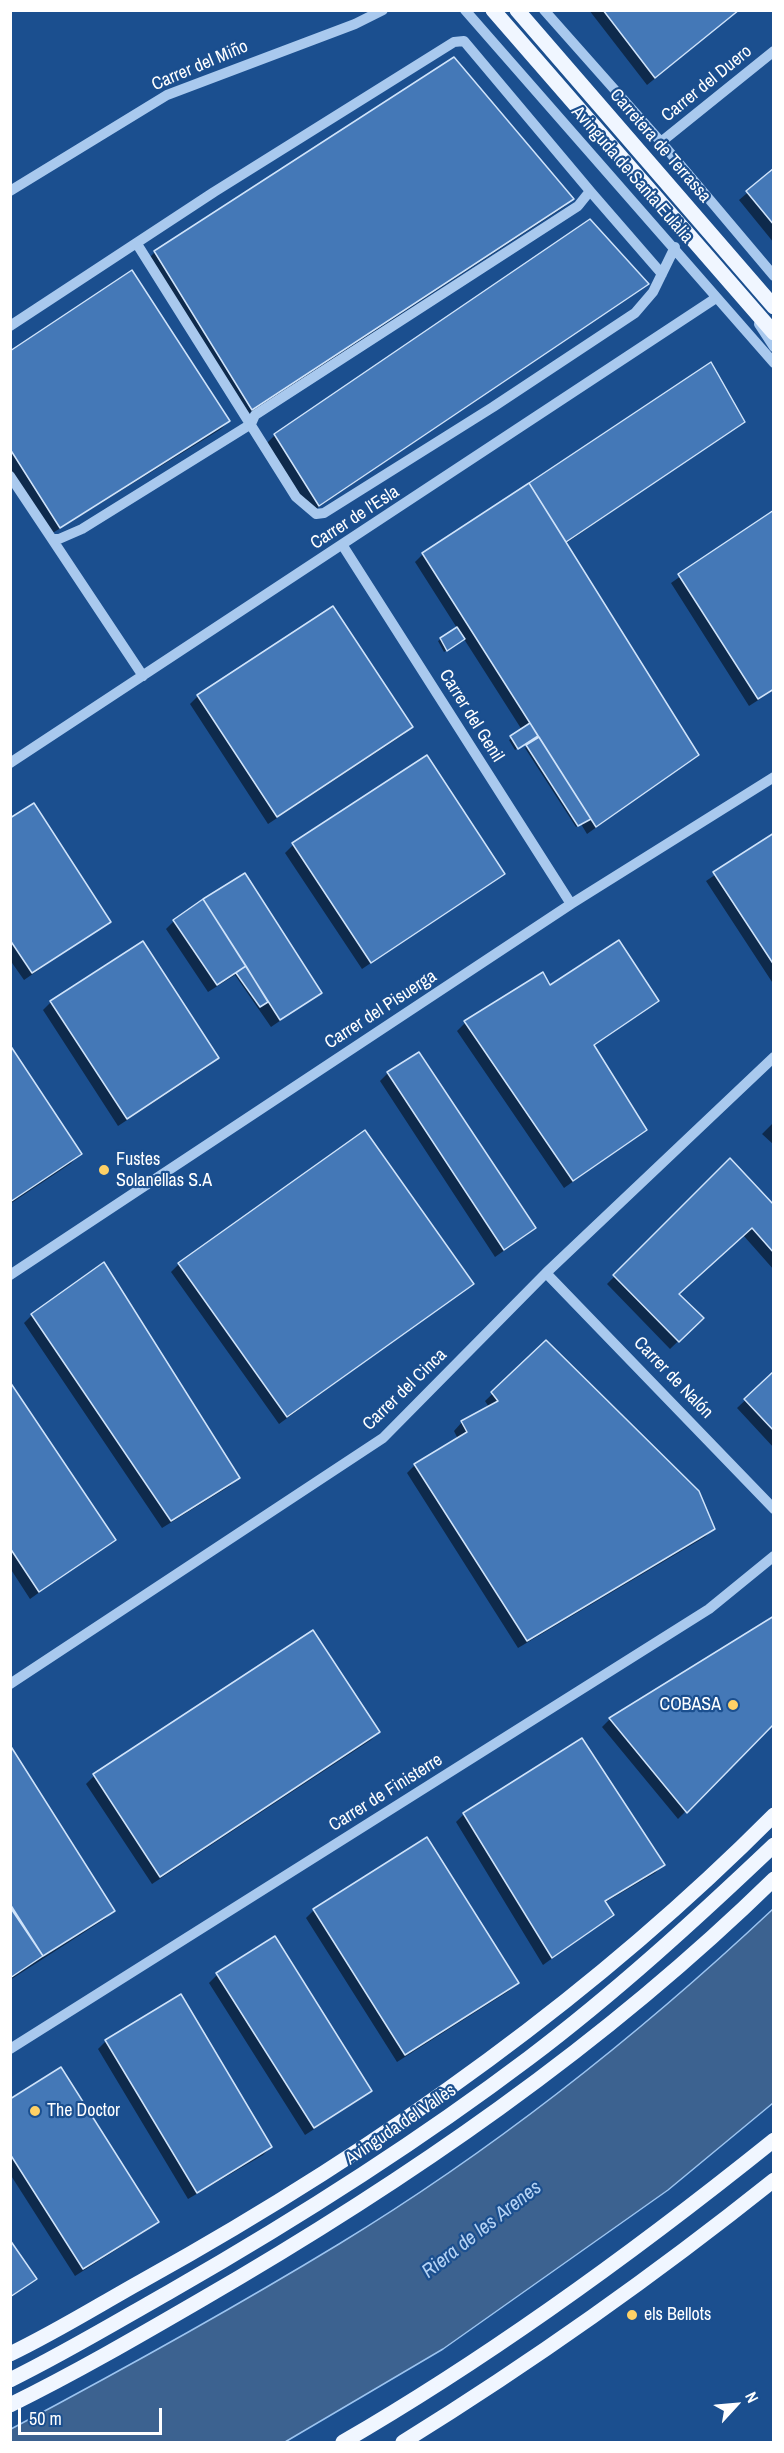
<!DOCTYPE html>
<meta charset="utf-8">
<style>
body{margin:0}
#map{position:relative;width:784px;height:2453px;overflow:hidden;background:#1b4f8f;font-family:"Archivo Narrow",sans-serif}
canvas{display:block}
.frame{position:absolute;inset:0;border:12px solid #fff;pointer-events:none}
.north{position:absolute;left:706px;top:2375px;width:60px;height:60px;-webkit-text-stroke:4px #1b4f8f;paint-order:stroke;rotate:64deg;font-size:16px;font-weight:700;line-height:24px;text-align:center;color:#fff}
.north::after{content:'';display:block;margin:auto;width:21px;height:27px;background:#fff;clip-path:polygon(50% 0,100% 100%,50% 72%,0 100%)}
.scale{position:absolute;left:18px;top:2408px;width:144px;height:27px;box-sizing:border-box;border:3px solid #fff;border-top:0;padding-left:8px;font-size:18px;line-height:21px;white-space:nowrap;color:#fff;-webkit-text-stroke:4px #1b4f8f;paint-order:stroke}
</style>
<div id="map">
<canvas width="784" height="2453"></canvas>
<div class="frame"></div>
<div class="north">N</div>
<div class="scale">50 m</div>
</div>
<script>
const ctx = document.querySelector('canvas').getContext('2d');
ctx.lineJoin = 'round';
function fillPath(path, color) {
  ctx.fillStyle = color;
  ctx.fill(path, 'evenodd');
}
function stroke(path, color, width, dash) {
  ctx.strokeStyle = color;
  ctx.lineWidth = width;
  ctx.lineCap = dash ? 'butt' : 'round';
  ctx.setLineDash(dash || []);
  ctx.stroke(path);
}
function label(font, color, halo, rows, align = 'center') {
  ctx.font = font + ' "Archivo Narrow",sans-serif';
  ctx.lineWidth = 4.5;
  ctx.setLineDash([]);
  ctx.textBaseline = 'middle';
  ctx.strokeStyle = halo;
  ctx.fillStyle = color;
  for (const [text, x, y, turn = 0] of rows) {
    ctx.save();
    ctx.translate(x, y);
    ctx.rotate((+turn || 0) * Math.PI / 180);
    ctx.textAlign = isNaN(turn) ? turn : align;
    if (halo) ctx.strokeText(text, 0, 0);
    ctx.fillText(text, 0, 0);
    ctx.restore();
  }
}
const water = new Path2D(`
 M773,1909V2103L668,2190L443,2349L285,2442H11V2429C122,2370 232,2309 339,2244C495,2149 641,2033 773,1909Z`);
fillPath(water, '#3c6290');
stroke(water, '#9cc4f0', 1.5);
fillPath(new Path2D(`
 M589,10H739L647,85Z
 M774,170V243L739,200Z
 M572,199L564,207L244,417L147,260L155,252Z
 M647,284L310,513L267,443L275,435Z
 M10,353L229,421L221,429L51,534L10,469Z
 M710,364L743,421L565,544L697,755L587,834L581,824L576,827L525,748L530,744L529,741L515,750L509,740L522,730L464,639L444,652L438,641L457,628L415,562L423,554Z
 M774,511V690L749,706L671,583Z
 M333,608L411,727L403,735L268,824L190,704L198,696Z
 M10,819L109,922L24,980L10,960Z
 M774,835V985L706,881Z
 M293,845L503,873L362,969L285,853Z
 M174,921L320,993L271,1027L235,975L208,992L166,929Z
 M549,987L657,1001L593,1046L645,1130L564,1188L457,1031L465,1023Z
 M51,1002L217,1058L209,1066L118,1126L43,1010Z
 M10,1048L80,1154L70,1164L10,1204Z
 M388,1073L534,1227L526,1235L495,1257L380,1081Z
 M774,1122V1145L762,1134Z
 M730,1160L774,1207V1270L743,1235L677,1294L702,1318L670,1349L607,1284Z
 M179,1264L472,1284L279,1424L171,1272Z
 M32,1315L238,1478L230,1486L162,1528L24,1323Z
 M546,1342L713,1529L705,1537L518,1648L407,1473L415,1465L458,1439L454,1431L462,1422L489,1407L485,1401Z
 M774,1373V1448L737,1408Z
 M10,1384L114,1539L30,1599L10,1568Z
 M774,1617V1722L678,1819L602,1727L610,1719Z
 M313,1632L379,1732L371,1740L152,1884L86,1784L94,1776Z
 M10,1748L113,1911L105,1919L10,1980Z
 M464,1814L663,1865L655,1873L604,1903L612,1915L543,1965L456,1822Z
 M314,1910L517,1983L509,1991L397,2062L306,1918Z
 M217,1975L370,2090L362,2098L305,2135L209,1983Z
 M106,2041L271,2147L263,2155L188,2199L98,2049Z
 M10,2101L157,2221L149,2229L75,2276L10,2174Z
 M10,2242L35,2279L10,2298Z`), '#0007');
const building = new Path2D(`
 M603,10H739L655,78Z
 M454,57L574,199L252,410L154,251Z
 M774,168V225L746,191Z
 M590,219L649,284L319,506L274,434Z
 M132,270L230,421L60,528L10,449V351Z
 M711,362L745,422L566,542L529,483Z
 M529,483L699,755L596,827L422,553Z
 M774,510V689L758,699L678,574Z
 M333,606L413,727L277,817L197,695Z
 M457,627L465,639L447,651L440,638Z
 M530,723L538,736L518,749L510,736Z
 M539,737L591,819L578,826L526,745Z
 M427,755L505,874L371,963L292,843Z
 M34,803L111,922L32,973L10,940V818Z
 M774,833V965L713,872Z
 M245,873L322,993L280,1020L203,899Z
 M203,899L246,966L217,985L173,920Z
 M619,940L659,1001L594,1045L647,1130L573,1181L464,1021L543,972L550,985Z
 M143,941L219,1058L127,1119L50,1001Z
 M246,966L268,1002L260,1007L236,973Z
 M10,1045L82,1154L10,1202Z
 M419,1052L536,1228L504,1250L387,1072Z
 M365,1130L474,1284L287,1417L178,1263Z
 M730,1158L774,1205V1253L752,1228L679,1294L704,1318L679,1342L613,1275Z
 M104,1262L240,1478L171,1521L31,1314Z
 M546,1340L699,1491L715,1529L527,1641L414,1464L467,1432L461,1421L498,1401L491,1392Z
 M774,1371V1431L744,1399Z
 M10,1382L116,1540L39,1592L10,1548Z
 M774,1616V1724L687,1813L609,1718Z
 M313,1630L380,1732L160,1877L93,1774Z
 M582,1738L665,1865L605,1901L614,1915L552,1958L463,1813Z
 M10,1745L115,1911L43,1956L10,1904Z
 M427,1837L519,1983L405,2055L313,1909Z
 M10,1907L43,1956L10,1978Z
 M275,1936L372,2091L314,2128L216,1973Z
 M181,1994L272,2147L197,2193L105,2040Z
 M61,2067L159,2222L83,2269L10,2154V2099Z
 M10,2240L37,2279L10,2297Z`);
fillPath(building, '#4478b7');
stroke(building, '#cfe3fa', 1.5);
stroke(new Path2D(`
 M465,10L774,363
 M544,10L661,142L774,276
 M661,142L774,51
 M10,191L167,95L355,24L383,10
 M590,191L662,274
 M137,244L296,497L316,514L324,513L493,407L635,313L653,292L675,247
 M759,324L774,347
 M10,326L214,192L454,42L464,41L590,191L578,206L255,415L251,424L82,529L59,539H52L10,476
 M52,539L143,676
 M343,546L571,904
 M10,763L716,298
 M546,1273L774,1509
 M10,1275L571,904L774,777
 M10,1684L383,1438L546,1273L774,1057
 M10,2049L709,1609L774,1556`), '#a9c9ee', 10);
stroke(new Path2D(`
 M493,10L774,333
 M517,10L774,307
 M10,2354C56,2332 99,2305 142,2281C371,2154 589,2001 774,1815
 M10,2380C65,2353 118,2321 171,2291C295,2220 415,2144 529,2058C615,1993 695,1920 774,1845
 M10,2405C75,2373 137,2337 199,2301C405,2182 603,2046 774,1879
 M343,2442C495,2354 637,2250 774,2140
 M403,2442C532,2362 655,2275 774,2180`), '#f0f6ff', 15);
for (const [x, y, r, color] of [
 [104,1170,6,"#ffd166"],
 [733,1705,6,"#ffd166"],
 [35,2111,6,"#ffd166"],
 [632,2315,6,"#ffd166"]
]) {
  const dot = new Path2D();
  dot.arc(x, y, r, 0, 2 * Math.PI);
  ctx.fillStyle = color;
  ctx.fill(dot);
  stroke(dot, '#1b4f8f', 2);
}
label('18px', '#fff', '#1b4f8f', [
 ["Carrer del Miño",200,66,-23],
 ["Carrer del Duero",707,84,-39],
 ["Carretera de Terrassa",660,146,49],
 ["Avinguda de Santa Eulàlia",632,175,49],
 ["Carrer de l'Esla",355,518,-33],
 ["Carrer del Genil",471,716,58],
 ["Carrer del Pisuerga",381,1010,-33],
 ["Carrer de Nalón",673,1378,46],
 ["Carrer del Cinca",405,1390,-44],
 ["Carrer de Finisterre",386,1793,-32],
 ["Avinguda del Vallès",401,2125,-34]
]);
label('18px', '#fff', '#1b4f8f', [
 ["Fustes",116,1160],
 ["Solanellas S.A",116,1181],
 ["COBASA",721,1705,"right"],
 ["The Doctor",47,2111],
 ["els Bellots",644,2315]
], 'left');
label('italic 20px', '#b5d3f5', '#1b4f8f', [
 ["Riera de les Arenes",482,2230,-38]
]);
</script>
